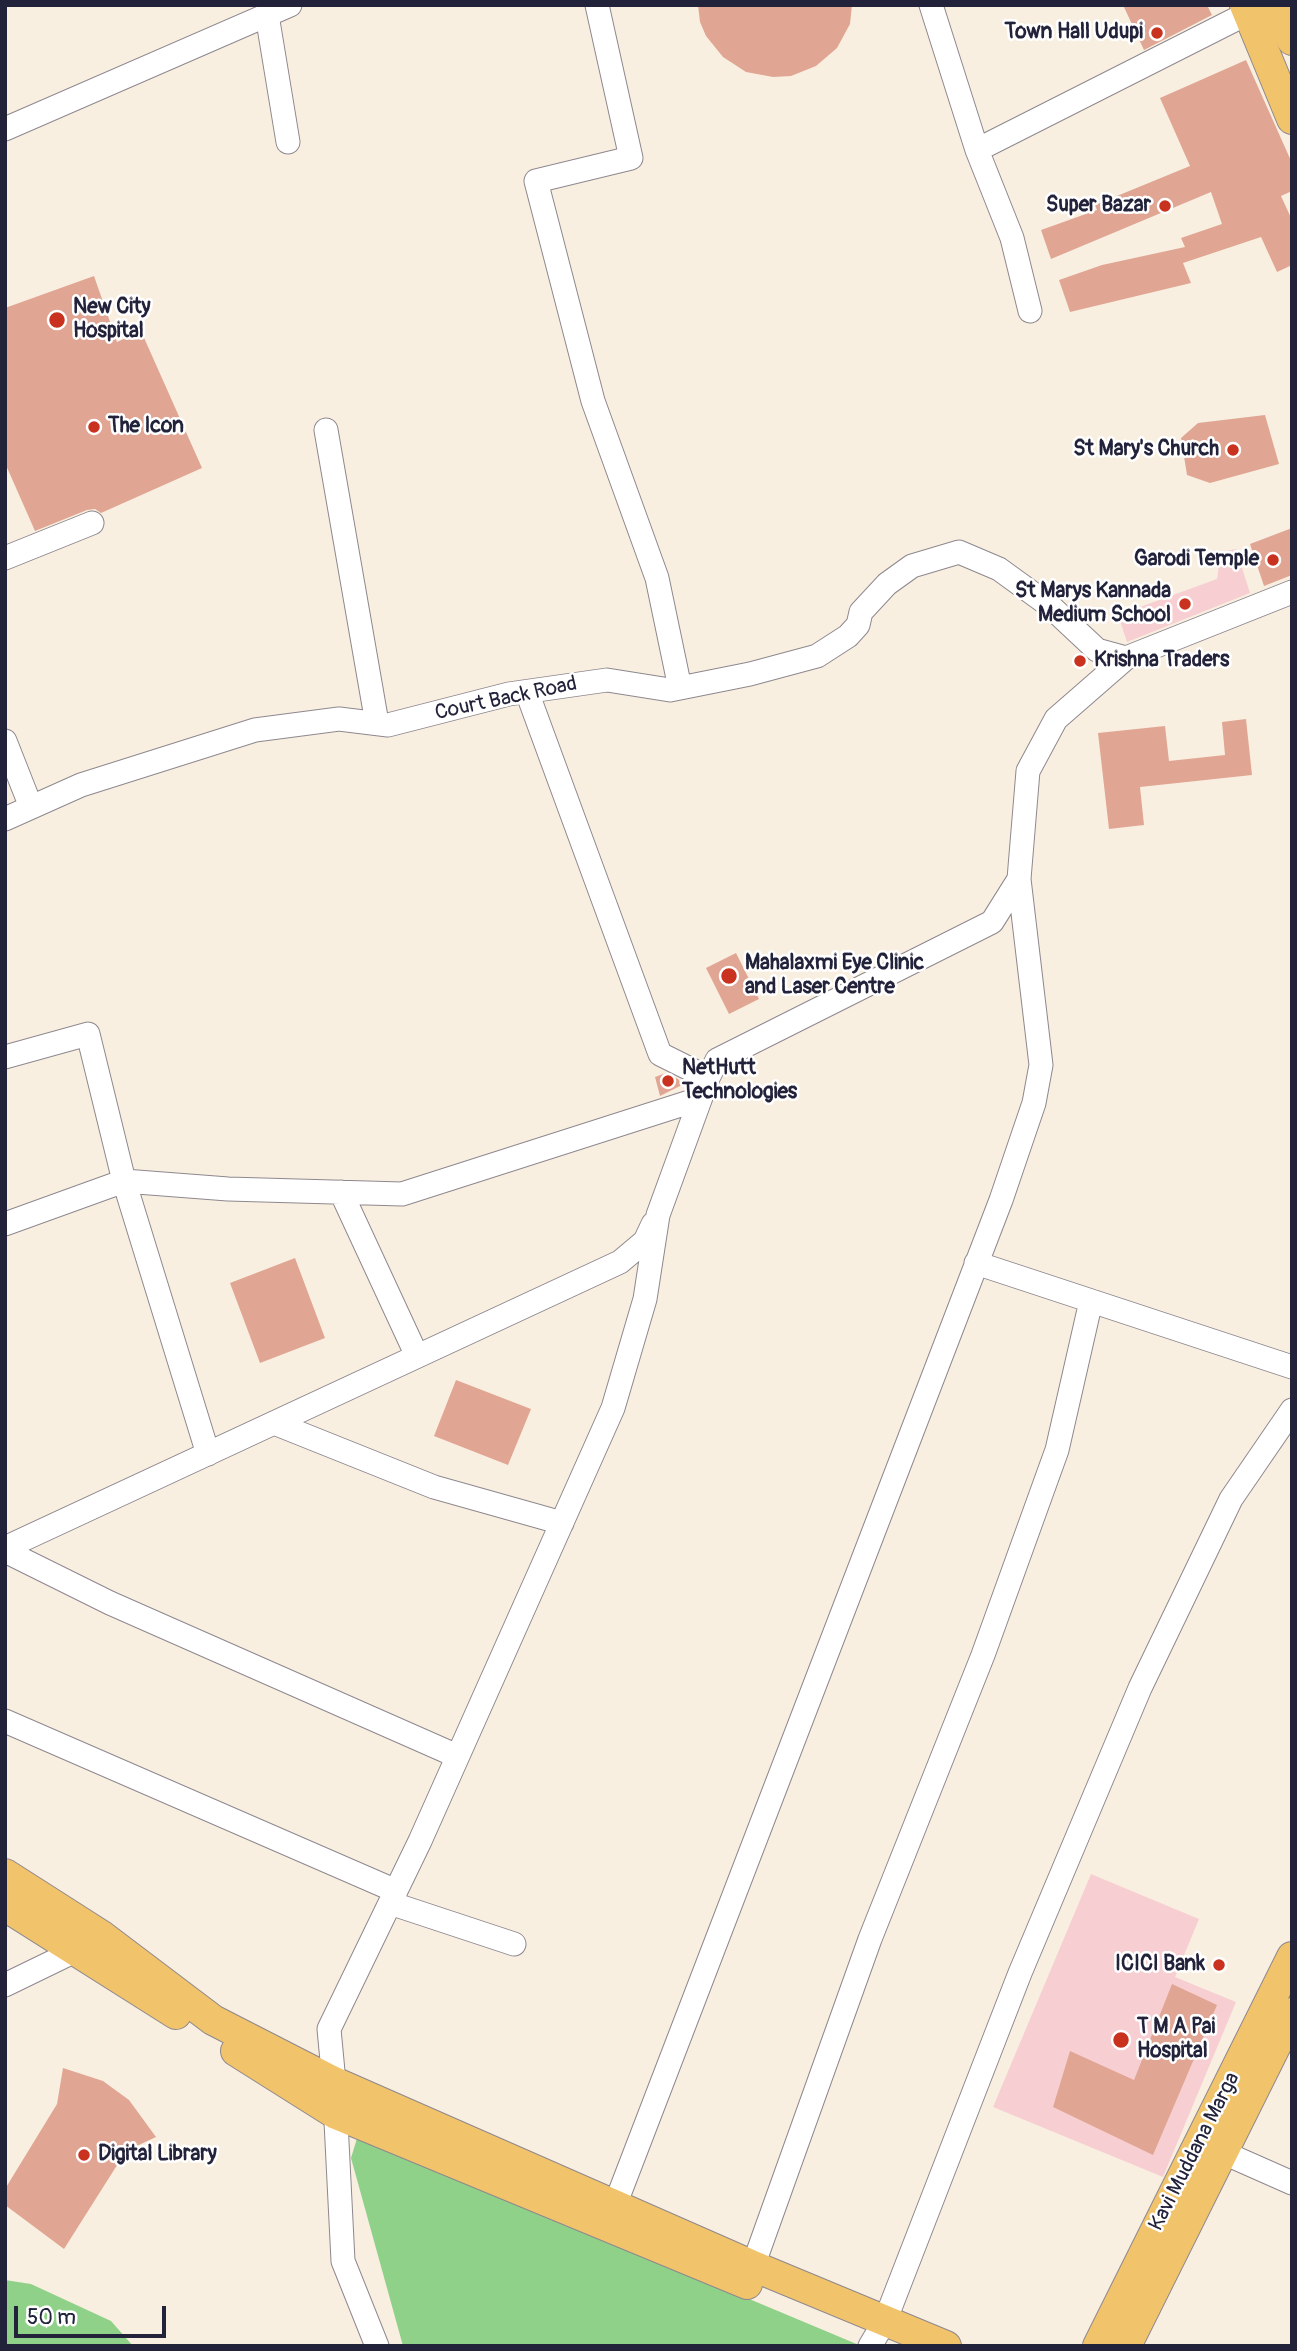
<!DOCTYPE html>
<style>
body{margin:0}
#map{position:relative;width:1297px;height:2351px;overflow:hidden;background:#f9efe1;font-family:Pangolin,sans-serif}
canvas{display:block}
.frame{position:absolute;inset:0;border:7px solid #22223b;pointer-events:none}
.scale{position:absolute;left:14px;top:2306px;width:152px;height:32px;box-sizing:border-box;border:4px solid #22223b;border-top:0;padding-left:9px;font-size:21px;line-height:24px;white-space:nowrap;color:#22223b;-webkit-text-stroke:5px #fff;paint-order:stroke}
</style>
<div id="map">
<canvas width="1297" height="2351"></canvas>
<div class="frame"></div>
<div class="scale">50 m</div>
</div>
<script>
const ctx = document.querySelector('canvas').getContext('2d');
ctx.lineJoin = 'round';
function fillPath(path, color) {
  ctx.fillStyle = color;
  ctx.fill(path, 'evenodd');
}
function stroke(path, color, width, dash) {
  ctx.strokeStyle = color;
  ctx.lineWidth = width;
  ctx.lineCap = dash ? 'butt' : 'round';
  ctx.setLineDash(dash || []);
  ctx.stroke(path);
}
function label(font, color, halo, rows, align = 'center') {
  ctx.font = font + ' Pangolin,sans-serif';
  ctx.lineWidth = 5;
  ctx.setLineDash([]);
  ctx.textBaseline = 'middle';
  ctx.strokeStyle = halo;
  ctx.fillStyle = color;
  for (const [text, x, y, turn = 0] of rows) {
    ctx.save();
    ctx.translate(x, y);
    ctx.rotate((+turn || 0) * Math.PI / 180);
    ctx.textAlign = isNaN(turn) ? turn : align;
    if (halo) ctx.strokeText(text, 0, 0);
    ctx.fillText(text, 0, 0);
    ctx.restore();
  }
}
fillPath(new Path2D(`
 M1236,549L1250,593L1127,642L1118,615L1217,579L1221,552Z
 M1091,1874L1199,1919L1175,1977L1236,2002L1163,2177L993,2107Z`), '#f7cfd2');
fillPath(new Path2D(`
 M358,2135L859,2345L403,2346L351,2158Z
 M5,2280L31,2284L111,2321L133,2346H5Z`), '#90d189');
fillPath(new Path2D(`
 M698,5H852L850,24L837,48L816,66L791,76L773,77L746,72L723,57L706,36L700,22Z
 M1123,5H1207L1212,15L1144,50Z
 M1246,60L1292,163V191L1281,196L1292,220V265L1277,272L1261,237L1183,263L1191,283L1070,312L1059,280L1102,265L1185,247L1181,238L1222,224L1211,192L1051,259L1041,230L1097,210L1095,205L1190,166L1160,98Z
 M94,276L117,342L141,331L202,468L101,513L95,509L87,510L35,531L5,463V308Z
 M1265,415L1279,464L1210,483L1187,475L1181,438L1198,423Z
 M1292,528V575L1264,586L1250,544Z
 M1246,719L1252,775L1140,787L1144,825L1109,829L1098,733L1165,726L1169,761L1225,755L1222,722Z
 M736,953L759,999L729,1014L706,968Z
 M666,1073L678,1079L682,1085L660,1096L655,1077Z
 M295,1258L325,1338L260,1363L230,1283Z
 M456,1380L531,1409L508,1465L434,1436Z
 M1172,1984L1217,2005L1153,2155L1053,2107L1070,2051L1134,2080Z
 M63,2068L103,2081L129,2100L156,2137L126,2151L64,2249L5,2205V2189L57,2104Z`), '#e0a693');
const minor = new Path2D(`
 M597,5L631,158L536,181L593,401L657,578L680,688
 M931,5L977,150L1012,238L1030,311
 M267,15L288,142
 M5,129L290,5
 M977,150L1248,13
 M326,430L377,723
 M5,558L92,523
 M527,692L660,1054L708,1078
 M5,741L31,807
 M5,819L81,785L255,730L339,719L388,725L509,694L607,680L670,690L750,674L817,656L848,636L858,625L861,612L887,584L912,566L959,552L999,569L1050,606L1097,650L1126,658
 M5,1057L88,1034L124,1181L208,1454
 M341,1192L417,1356
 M5,1224L124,1181L228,1189L402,1194L699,1099
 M976,1263L1292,1367
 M274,1423L434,1487L562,1523
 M5,1548L620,1262L645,1241L653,1224
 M5,1551L110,1603L457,1756
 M5,1721L396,1891
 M390,1903L514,1944
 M5,1985L75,1951
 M1222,2152L1292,2183
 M615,2205L1001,1200L1034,1103L1041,1065L1019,879
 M753,2266L870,1939L983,1655L1057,1450L1091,1301
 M377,2346L343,2261L334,2082L329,2029L420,1841L613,1408L645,1299L658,1215L708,1078L717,1060L992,922L1019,879L1028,771L1056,719L1126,658L1292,592
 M870,2346L885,2321L1020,1973L1140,1688L1231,1499L1292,1410`);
const major = new Path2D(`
 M1245,5L1292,119
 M1277,5L1292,40
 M5,1874L102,1936L213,2020L334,2082L753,2266L946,2346
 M5,1906L176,2014
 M236,2051L336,2114L747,2284
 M1098,2346L1292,1957
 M1126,2346L1292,2013`);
stroke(minor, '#8e888e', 25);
stroke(major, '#8e888e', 32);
stroke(minor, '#fff', 23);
stroke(major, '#f1c36a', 30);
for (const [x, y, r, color] of [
 [1157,33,7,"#c8321e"],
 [1165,206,7,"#c8321e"],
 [57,320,9,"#c8321e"],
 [94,427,7,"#c8321e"],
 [1233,450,7,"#c8321e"],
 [1273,560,7,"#c8321e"],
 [1185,604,7,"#c8321e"],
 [1080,661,7,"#c8321e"],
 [729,976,9,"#c8321e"],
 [668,1081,7,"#c8321e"],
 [1219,1965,7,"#c8321e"],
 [1121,2040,9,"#c8321e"],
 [84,2155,7,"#c8321e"]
]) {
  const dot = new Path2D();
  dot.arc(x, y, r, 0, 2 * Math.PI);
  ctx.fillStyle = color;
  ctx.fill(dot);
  stroke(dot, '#fff', 2.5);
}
label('bold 21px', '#22223b', '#fff', [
 ["Town Hall Udupi",1143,33,"right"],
 ["Super Bazar",1151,206,"right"],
 ["New City",73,308],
 ["Hospital",73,332],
 ["The Icon",108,427],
 ["St Mary's Church",1219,450,"right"],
 ["Garodi Temple",1259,560,"right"],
 ["St Marys Kannada",1171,592,"right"],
 ["Medium School",1171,616,"right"],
 ["Krishna Traders",1094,661],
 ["Mahalaxmi Eye Clinic",745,964],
 ["and Laser Centre",745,988],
 ["NetHutt",682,1069],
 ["Technologies",682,1093],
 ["ICICI Bank",1205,1965,"right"],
 ["T M A Pai",1137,2028],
 ["Hospital",1137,2052],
 ["Digital Library",98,2155]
], 'left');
label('21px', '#22223b', '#fff', [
 ["Court Back Road",506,699,-12],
 ["Kavi Muddana Marga",1195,2152,-63]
]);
</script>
